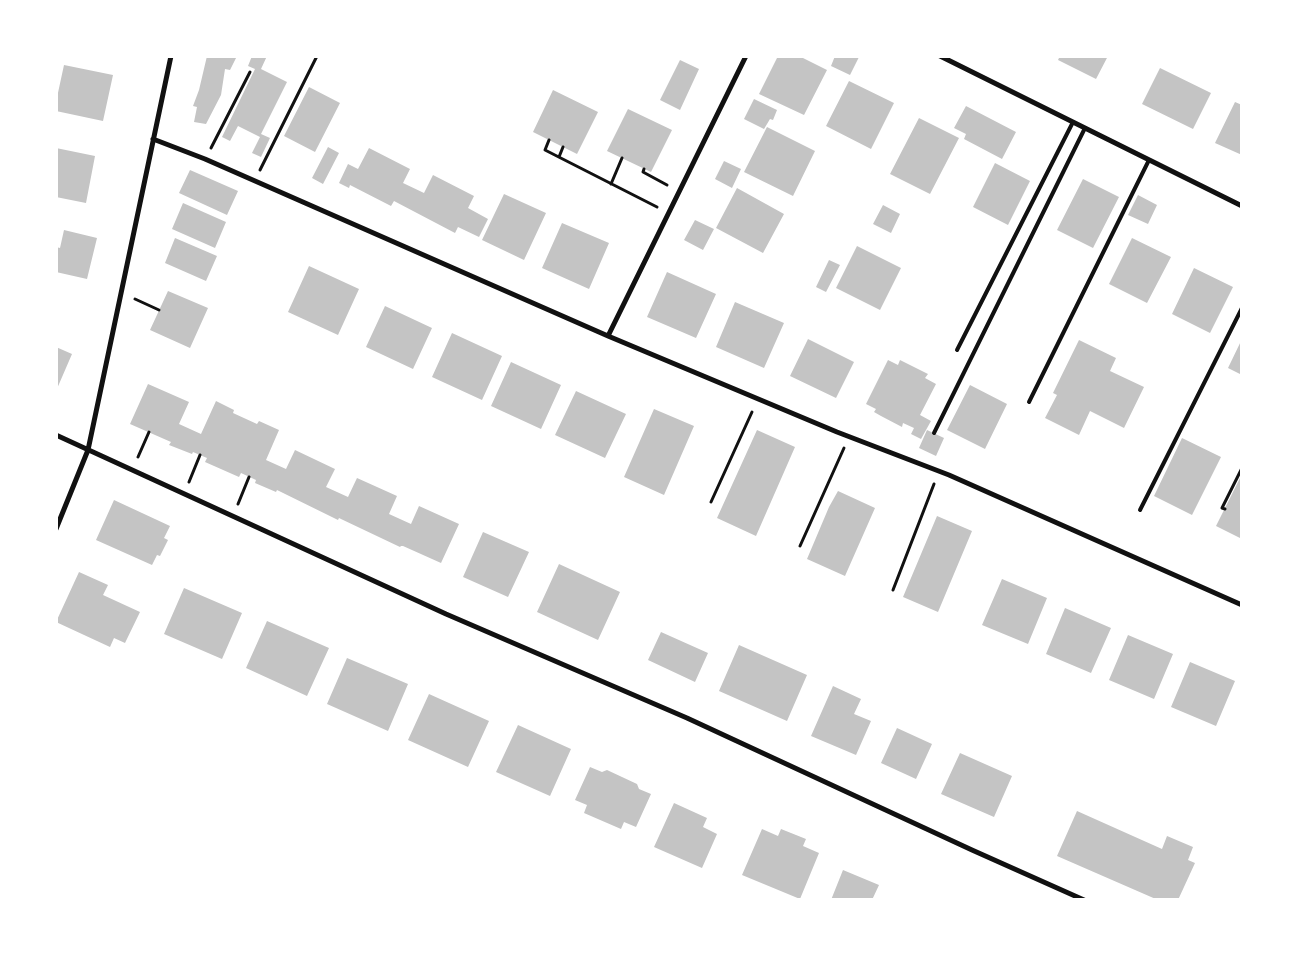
<!DOCTYPE html>
<style>
body{margin:0}
#map{position:relative;width:1298px;height:956px;overflow:hidden;background:#fff;font-family:"Golos Text",sans-serif}
canvas{display:block}
.frame{position:absolute;inset:0;border:58px solid #fff;pointer-events:none}
</style>
<div id="map">
<canvas width="1298" height="956"></canvas>
<div class="frame"></div>
</div>
<script>
const ctx = document.querySelector('canvas').getContext('2d');
ctx.lineJoin = 'round';
function fillPath(path, color) {
  ctx.fillStyle = color;
  ctx.fill(path, 'evenodd');
}
function stroke(path, color, width, dash) {
  ctx.strokeStyle = color;
  ctx.lineWidth = width;
  ctx.lineCap = dash ? 'butt' : 'round';
  ctx.setLineDash(dash || []);
  ctx.stroke(path);
}
fillPath(new Path2D(`
 M207,56H237L230,70L225,69L221,95L206,124L194,122L197,107L193,106L199,90Z
 M252,56H267L261,69L287,82L261,134L270,138L261,157L252,153L260,137L238,126L230,141L222,137L255,69L248,66Z
 M778,56H799L827,70L804,115L759,94Z
 M835,56L859,57L850,75L831,66Z
 M1060,56H1108L1096,79L1058,60Z
 M680,60L699,69L680,110L660,100Z
 M64,65L113,75L103,121L56,111V102Z
 M1160,68L1211,93L1193,129L1142,104Z
 M849,81L894,103L871,149L826,126Z
 M309,87L340,103L315,152L284,136Z
 M553,90L598,112L577,154L533,132Z
 M754,99L777,110L773,120L770,119L764,129L744,119Z
 M1235,102L1242,105V155L1215,143Z
 M966,106L1016,132L1002,159L964,139L966,134L954,128Z
 M628,109L672,130L651,172L607,151Z
 M919,118L959,138L930,194L890,174Z
 M767,127L815,151L793,196L744,172Z
 M328,147L339,153L323,184L312,178Z
 M56,148L95,156L86,203L56,197Z
 M369,148L410,169L403,183L424,193L433,175L474,196L468,208L488,219L479,237L458,227L455,233L394,201L391,206L350,185L349,188L339,183L348,164L358,169Z
 M724,161L741,169L732,188L715,179Z
 M995,163L1030,181L1008,225L973,207Z
 M190,170L238,191L227,215L179,193Z
 M1083,179L1119,197L1093,248L1057,230Z
 M737,188L784,214L763,253L716,228Z
 M504,194L546,213L524,260L482,240Z
 M1138,195L1157,205L1148,224L1128,215Z
 M183,203L226,222L215,248L172,229Z
 M883,205L900,214L891,233L873,224Z
 M695,220L714,229L703,250L684,240Z
 M562,223L609,243L589,289L542,268Z
 M64,230L97,238L87,279L56,272V247L60,248Z
 M175,238L217,256L206,281L165,263Z
 M1132,238L1171,257L1147,303L1109,284Z
 M857,246L901,268L880,310L836,288Z
 M829,260L840,265L826,292L816,287Z
 M309,266L359,289L338,335L288,312Z
 M1194,268L1233,287L1210,333L1172,314Z
 M667,272L716,294L696,338L647,317Z
 M168,291L208,308L190,348L150,330Z
 M735,302L784,323L764,368L716,347Z
 M385,306L432,328L413,369L366,347Z
 M452,333L502,356L482,400L432,377Z
 M808,339L854,362L836,398L790,376Z
 M1242,339V375L1228,368Z
 M1079,340L1116,358L1110,371L1144,387L1124,428L1090,411L1079,435L1045,418L1057,395L1053,393Z
 M56,347L72,354L56,391Z
 M888,360L898,365L900,360L928,374L925,378L936,384L920,415L931,421L921,439L911,434L914,428L903,423L902,427L881,416L874,412L876,409L866,404Z
 M511,362L561,385L541,429L491,406Z
 M148,384L189,402L179,424L201,434L216,401L234,410L233,413L257,424L259,421L279,430L266,460L286,469L295,450L335,469L326,487L348,497L357,478L397,496L389,514L411,524L419,506L459,524L441,563L403,546H401L400,547L341,519L339,518L338,520L277,490L276,492L255,483L256,480L241,473L239,477L205,462L207,458L193,452L192,454L169,445L171,442L130,424Z
 M970,385L1007,404L985,449L947,430Z
 M576,391L626,414L605,458L555,435Z
 M654,409L694,426L664,495L624,477Z
 M757,430L795,447L756,536L717,518Z
 M927,430L944,438L936,456L919,448Z
 M1182,438L1221,457L1192,515L1154,496Z
 M1242,474V539L1216,526Z
 M838,491L875,508L845,576L807,559L829,507Z
 M114,500L170,526L164,538L168,540L160,556L157,555L152,565L96,540Z
 M937,516L972,531L938,612L903,597Z
 M483,532L529,552L508,597L463,577Z
 M559,564L620,592L598,640L537,612Z
 M79,572L108,585L103,595L140,612L125,643L114,638L110,647L56,622Z
 M1002,579L1047,598L1028,644L982,625Z
 M184,588L242,613L222,659L164,634Z
 M1065,608L1111,628L1091,673L1046,654Z
 M267,621L329,648L307,696L246,668Z
 M661,632L708,653L695,682L648,660Z
 M1128,635L1173,654L1154,699L1109,680Z
 M739,645L807,675L787,721L719,691Z
 M347,658L408,684L388,731L327,704Z
 M1190,662L1235,681L1216,726L1171,707Z
 M833,686L861,699L854,714L871,721L856,755L811,736Z
 M429,694L489,721L468,767L408,740Z
 M518,725L571,749L550,796L496,772Z
 M897,728L932,744L916,779L881,763Z
 M960,753L1012,776L994,817L941,794Z
 M590,767L602,772L607,770L637,784L639,789L651,794L636,827L624,822L621,829L584,813L587,805L575,800Z
 M674,803L707,818L703,827L717,834L702,868L654,847Z
 M1077,811L1162,849L1167,836L1193,847L1188,860L1195,863L1178,900H1158L1057,856Z
 M762,829L778,836L781,829L806,839L803,846L819,853L800,899L742,875Z
 M843,870L879,885L872,900H831Z`), '#c4c4c4');
stroke(new Path2D(`
 M549,140L545,150L657,207
 M211,148L250,72
 M559,157L563,147
 M644,169L643,172L667,185
 M260,170L317,56
 M611,184L622,158
 M135,299L159,310
 M138,457L149,432
 M189,482L200,455
 M711,502L752,412
 M238,504L249,477
 M1225,509L1222,508L1242,468
 M800,546L844,448
 M893,590L934,484`), '#111', 3);
stroke(new Path2D(`
 M957,350L1073,122
 M1029,402L1149,160
 M934,433L1085,128
 M1140,510L1242,308`), '#111', 4);
stroke(new Path2D(`
 M940,56L1242,206
 M153,139L205,159L608,336L837,432L949,475L1242,605
 M608,336L746,56
 M56,435L446,614L687,718L972,850L1084,900
 M56,529L88,450L171,56`), '#111', 5);
</script>
